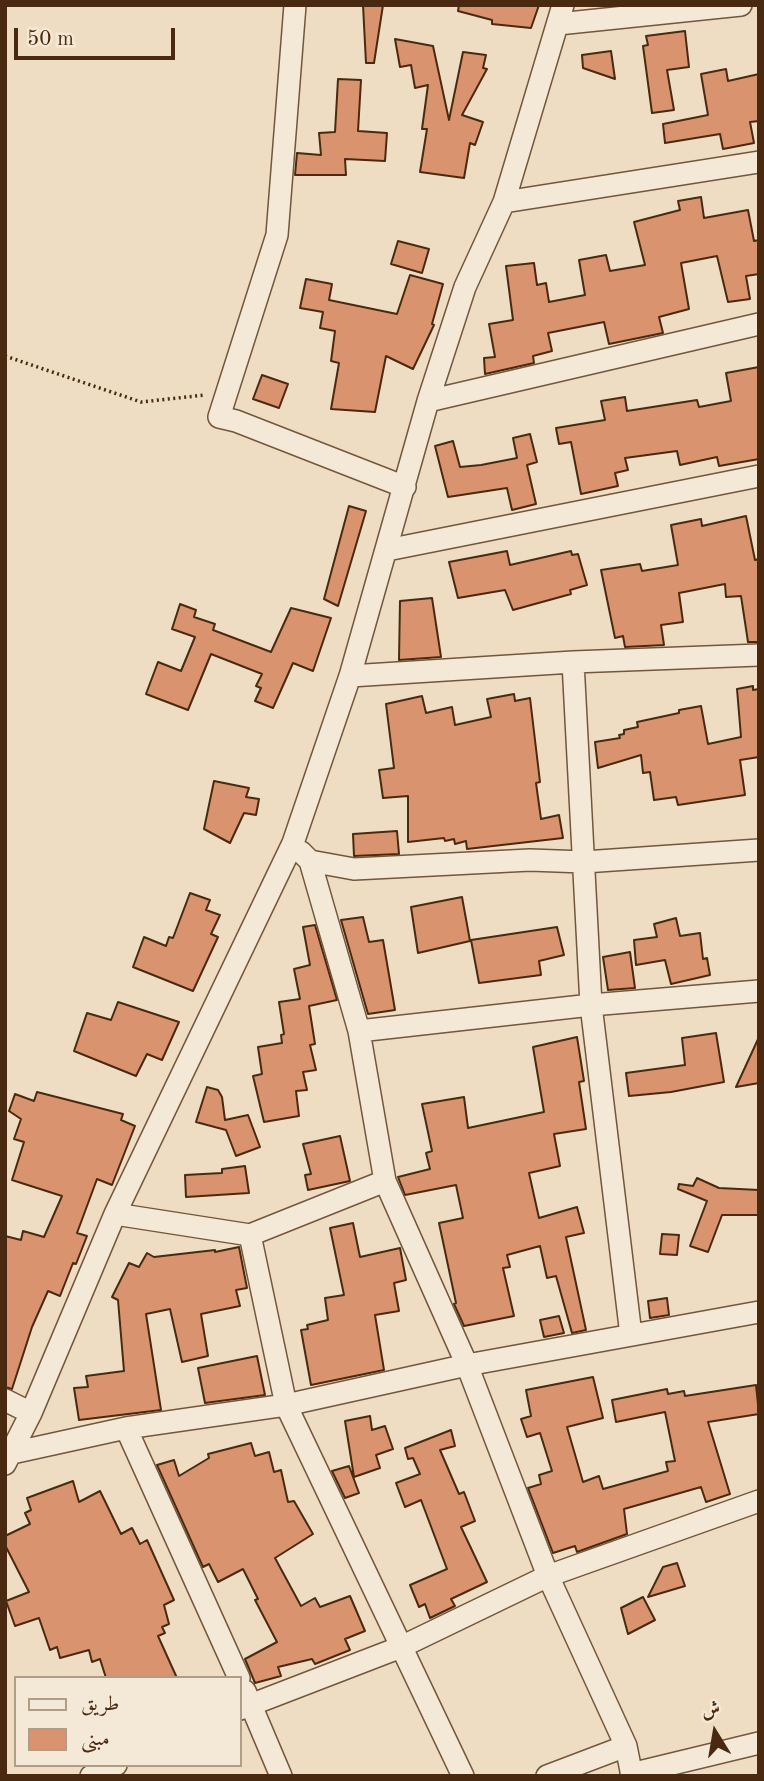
<!DOCTYPE html>
<meta charset="utf-8">
<style>
body{margin:0}
#map{position:relative;width:764px;height:1781px;overflow:hidden;background:#eeddc2;font-family:"Old Standard TT",Amiri,serif}
canvas{display:block}
.frame{position:absolute;inset:0;border:7px solid #492a10;pointer-events:none}
.legend{position:absolute;left:14px;top:1676px;width:228px;height:91px;box-sizing:border-box;background:#f4e9d7;border:2px solid #b09d87;margin:0;padding:9px 12px;list-style:none;font-size:21px;color:#492a10}
.legend li{display:flex;align-items:center;gap:14px;height:35px}
.legend b{width:35px;border:2px solid #b09d87}
.north{position:absolute;left:680px;top:1697px;width:70px;height:70px;-webkit-text-stroke:5px #f4e9d7;paint-order:stroke;rotate:349deg;font-size:19px;font-weight:700;line-height:28px;text-align:center;color:#492a10}
.north::after{content:'';display:block;margin:auto;width:24px;height:32px;background:#492a10;clip-path:polygon(50% 0,100% 100%,50% 72%,0 100%)}
.scale{position:absolute;left:14px;top:28px;width:161px;height:32px;box-sizing:border-box;border:4px solid #492a10;border-top:0;padding-left:9px;font-size:21px;line-height:24px;white-space:nowrap;color:#492a10;-webkit-text-stroke:5px #f4e9d7;paint-order:stroke}
</style>
<div id="map">
<canvas width="764" height="1781"></canvas>
<div class="frame"></div>
<ul class="legend">
<li><b style="height:9px;background:#f4e9d7"></b>طريق</li>
<li><b style="height:19px;background:#d9946f"></b>مبنى</li>
</ul>
<div class="north">ش</div>
<div class="scale">50 m</div>
</div>
<script>
const ctx = document.querySelector('canvas').getContext('2d');
ctx.lineJoin = 'round';
function fillPath(path, color) {
  ctx.fillStyle = color;
  ctx.fill(path, 'evenodd');
}
function stroke(path, color, width, dash) {
  ctx.strokeStyle = color;
  ctx.lineWidth = width;
  ctx.lineCap = dash ? 'butt' : 'round';
  ctx.setLineDash(dash || []);
  ctx.stroke(path);
}
const building = new Path2D(`
 M363,5H383L374,63H366Z
 M459,5H539L531,28L492,24V20L458,11Z
 M685,31L689,67L667,70L674,110L652,113L643,46L648,45L646,36Z
 M395,39L433,46L449,120L463,52L486,55L483,68L487,69L462,115L483,122L475,145L470,143L464,178L420,172L427,129H422L428,85L415,88L411,65L400,67Z
 M611,51L615,79L583,68L582,55Z
 M726,69L728,81L759,74V121L750,122L754,143L723,149L720,134L665,143L663,124L708,115L701,74Z
 M338,79L361,80L358,131L387,133L385,161L345,159L346,175H295L297,153L321,155L319,133L335,132Z
 M701,197L704,218L748,210L754,241L759,240V274L746,276L750,299L728,302L717,256L681,263L689,309L659,317L663,333L609,344L604,322L548,333L552,351L533,356L534,363L485,374L484,358L495,357L489,324L513,320L506,266L534,263L537,285L546,283L549,302L585,295L579,260L606,255L610,271L645,265L634,222L680,210L678,201Z
 M398,241L429,249L422,273L391,264Z
 M410,275L443,284L432,324L434,325L413,369L386,356L375,412L331,409L339,363L331,361L335,331L320,328L323,312L300,308L306,279L332,284L329,300L397,314Z
 M759,367V459L719,466L717,457L680,465L677,451L625,458L628,470L615,473L618,486L581,494L571,442L559,444L556,428L605,420L601,401L625,397L627,411L697,400L699,407L731,401L726,373Z
 M262,375L288,384L279,408L253,399Z
 M530,434L537,462L527,465L536,504L512,510L507,488L448,497L435,446L453,441L460,467L481,465L517,458L513,438Z
 M349,506L366,511L338,606L324,599Z
 M746,516L755,560L759,559V642H748L741,596L726,597L725,584L679,593L683,622L661,625L664,645L625,647L623,636L615,638L601,570L640,564L642,571L678,565L671,525L701,519L702,526Z
 M507,551L510,565L571,551L572,555L578,554L587,585L570,590L571,594L513,610L505,590L458,598L449,562Z
 M432,598L441,657L399,660L400,601Z
 M180,604L196,610L194,617L215,624L213,630L271,652L291,608L331,618L313,671L293,663L273,708L255,701L261,688L256,686L262,674L211,654L188,710L146,694L158,662L181,671L195,637L172,629Z
 M753,686V690L759,689V757L740,760L745,795L678,805L676,797L654,800L650,772L643,773L641,755L598,768L595,742L620,738L619,735L624,734V730L638,727L637,722L679,713V710L701,706L708,744L741,737L737,689Z
 M514,694L515,701L530,698L540,782L536,783L541,819L559,815L563,838L467,849L466,841L455,844L454,839L445,841L444,838L408,842V796L383,798L379,770L394,768L386,704L422,696L426,713L452,707L455,725L491,717L487,699Z
 M214,781L249,788L246,797L259,799L256,815L244,813L230,843L204,829Z
 M397,831L399,854L354,856L353,834Z
 M190,893L210,900L206,910L220,915L211,934L218,937L193,991L133,967L144,937L166,946L169,937L173,938Z
 M462,897L470,941L418,953L411,907Z
 M363,917L369,942L383,940L395,1010L368,1014L341,920Z
 M676,918L680,936L700,933L703,959L707,958L710,975L671,984L665,960L636,965L634,940L657,937L654,924Z
 M315,925L337,1000L309,1006L315,1044L310,1045L316,1070L303,1072L307,1090L296,1091L299,1116L264,1122L253,1076L262,1074L258,1047L282,1043L281,1035L284,1034L279,1002L300,999L294,969L310,965L303,927Z
 M557,927L564,955L539,961L541,975L479,983L471,940Z
 M630,952L635,988L608,990L603,957Z
 M118,1002L179,1022L162,1060L147,1054L136,1076L74,1051L87,1013L111,1020Z
 M716,1033L724,1082L671,1092L629,1096L626,1073L685,1065L682,1038Z
 M577,1037L584,1081L579,1082L586,1129L554,1134L560,1166L529,1173L539,1218L577,1207L584,1233L566,1237L586,1330L572,1333L556,1276L547,1278L540,1246L507,1255L510,1267L503,1268L514,1316L464,1326L454,1304L456,1303L439,1223L463,1218L456,1185L405,1195L398,1177L430,1169L426,1153L432,1151L422,1104L464,1097L468,1128L544,1112L533,1047Z
 M759,1037V1083L736,1087Z
 M207,1087L218,1090L222,1097L225,1120L248,1115L260,1147L236,1156L226,1130L196,1122Z
 M37,1092L123,1114L121,1120L135,1126L112,1185L97,1179L77,1233L87,1236L76,1264L73,1263L60,1296L48,1291L32,1327L12,1389L5,1387V1236L21,1240L23,1231L44,1237L62,1196L12,1180L24,1142L14,1139L21,1119L9,1111L15,1094L34,1101Z
 M340,1136L350,1181L308,1190L305,1175L311,1174L303,1144Z
 M245,1166L249,1193L186,1197L185,1175L222,1173V1169Z
 M697,1178L719,1188L759,1190V1215H722L708,1252L690,1246L707,1201L678,1189L679,1184L693,1186Z
 M353,1223L360,1257L400,1248L406,1280L394,1283L399,1311L375,1315L384,1370L311,1385L301,1330L308,1329L307,1325L328,1320L325,1298L344,1295L330,1228Z
 M662,1234L679,1235L677,1255L660,1254Z
 M239,1247L247,1288L236,1290L240,1306L201,1314L208,1356L182,1362L170,1309L146,1314L161,1410L79,1420L74,1388L88,1387L86,1376L124,1371L118,1300L112,1297L129,1263L139,1267L147,1253L154,1257L215,1250V1252Z
 M667,1298L669,1315L650,1318L648,1301Z
 M559,1316L564,1333L544,1337L540,1320Z
 M257,1356L265,1395L205,1403L198,1368Z
 M593,1377L603,1418L567,1427L583,1482L599,1476L603,1489L668,1471L666,1462L675,1461L665,1412L616,1422L612,1400L667,1389L668,1394L684,1391L685,1396L756,1385L759,1414L708,1422L730,1494L706,1502L701,1487L624,1509L627,1534L577,1552L575,1546L553,1553L528,1488L541,1484L539,1475L552,1471L540,1433L527,1437L521,1419L531,1416L526,1390Z
 M370,1416L372,1430L385,1426L393,1449L376,1455L380,1468L354,1477L345,1421Z
 M451,1430L455,1446L440,1450L459,1494L464,1492L475,1521L461,1527L487,1582L451,1599L455,1606L430,1618L425,1604L419,1607L410,1585L447,1569L421,1500L405,1507L396,1483L420,1474L413,1458L408,1459L405,1448Z
 M251,1443L255,1456L269,1452L274,1472L281,1470L288,1502L294,1501L313,1534L275,1558L301,1606L315,1598L320,1607L350,1596L365,1631L345,1639L350,1650L315,1664L312,1659L278,1667L281,1676L255,1683L245,1659L277,1642L255,1600L258,1599L243,1569L218,1582L209,1564L203,1567L157,1465L174,1460L179,1476L209,1458L208,1454Z
 M349,1466L359,1493L345,1498L332,1471Z
 M73,1481L79,1502L100,1491L121,1534L132,1528L140,1544L147,1540L174,1600L164,1605L169,1624L162,1627L165,1633L158,1636L177,1678H106L100,1659L92,1662L89,1650L60,1658L57,1647L50,1650L39,1618L15,1626L6,1601L29,1592L5,1545V1536L30,1524L25,1513L31,1510L27,1498Z
 M677,1563L685,1586L648,1597L663,1567Z
 M643,1597L655,1620L628,1634L621,1608Z`);
fillPath(building, '#d9946f');
stroke(building, '#492a10', 2);
const street = new Path2D(`
 M295,5L277,235L219,417L236,421L405,487
 M558,24L741,5
 M504,202L759,162
 M428,401L759,324
 M387,550L759,476
 M573,662L591,1005L631,1335
 M350,676L573,662L759,655
 M301,852L310,861L354,869L530,860L584,862L759,850
 M310,861L359,1031L385,1181L467,1365L548,1576L626,1746L632,1776
 M359,1031L591,1005L759,991
 M115,1214L250,1235L385,1181
 M250,1235L286,1405L463,1776
 M5,1400L31,1413
 M126,1428L239,1678
 M12,1453L126,1428L286,1405L467,1365L759,1312
 M5,1464L31,1413L115,1214L293,843L350,676L428,401L465,287L504,202L563,5
 M245,1691L281,1776
 M240,1709L401,1647L548,1576L759,1501
 M631,1774L759,1743
 M91,1776L116,1765
 M547,1776L626,1746`);
stroke(street, '#72573c', 24);
stroke(new Path2D(`
 M5,356L141,402L205,395`), '#492a10', 3.5, [2, 3.5]);
stroke(street, '#f4e9d7', 21);
</script>
